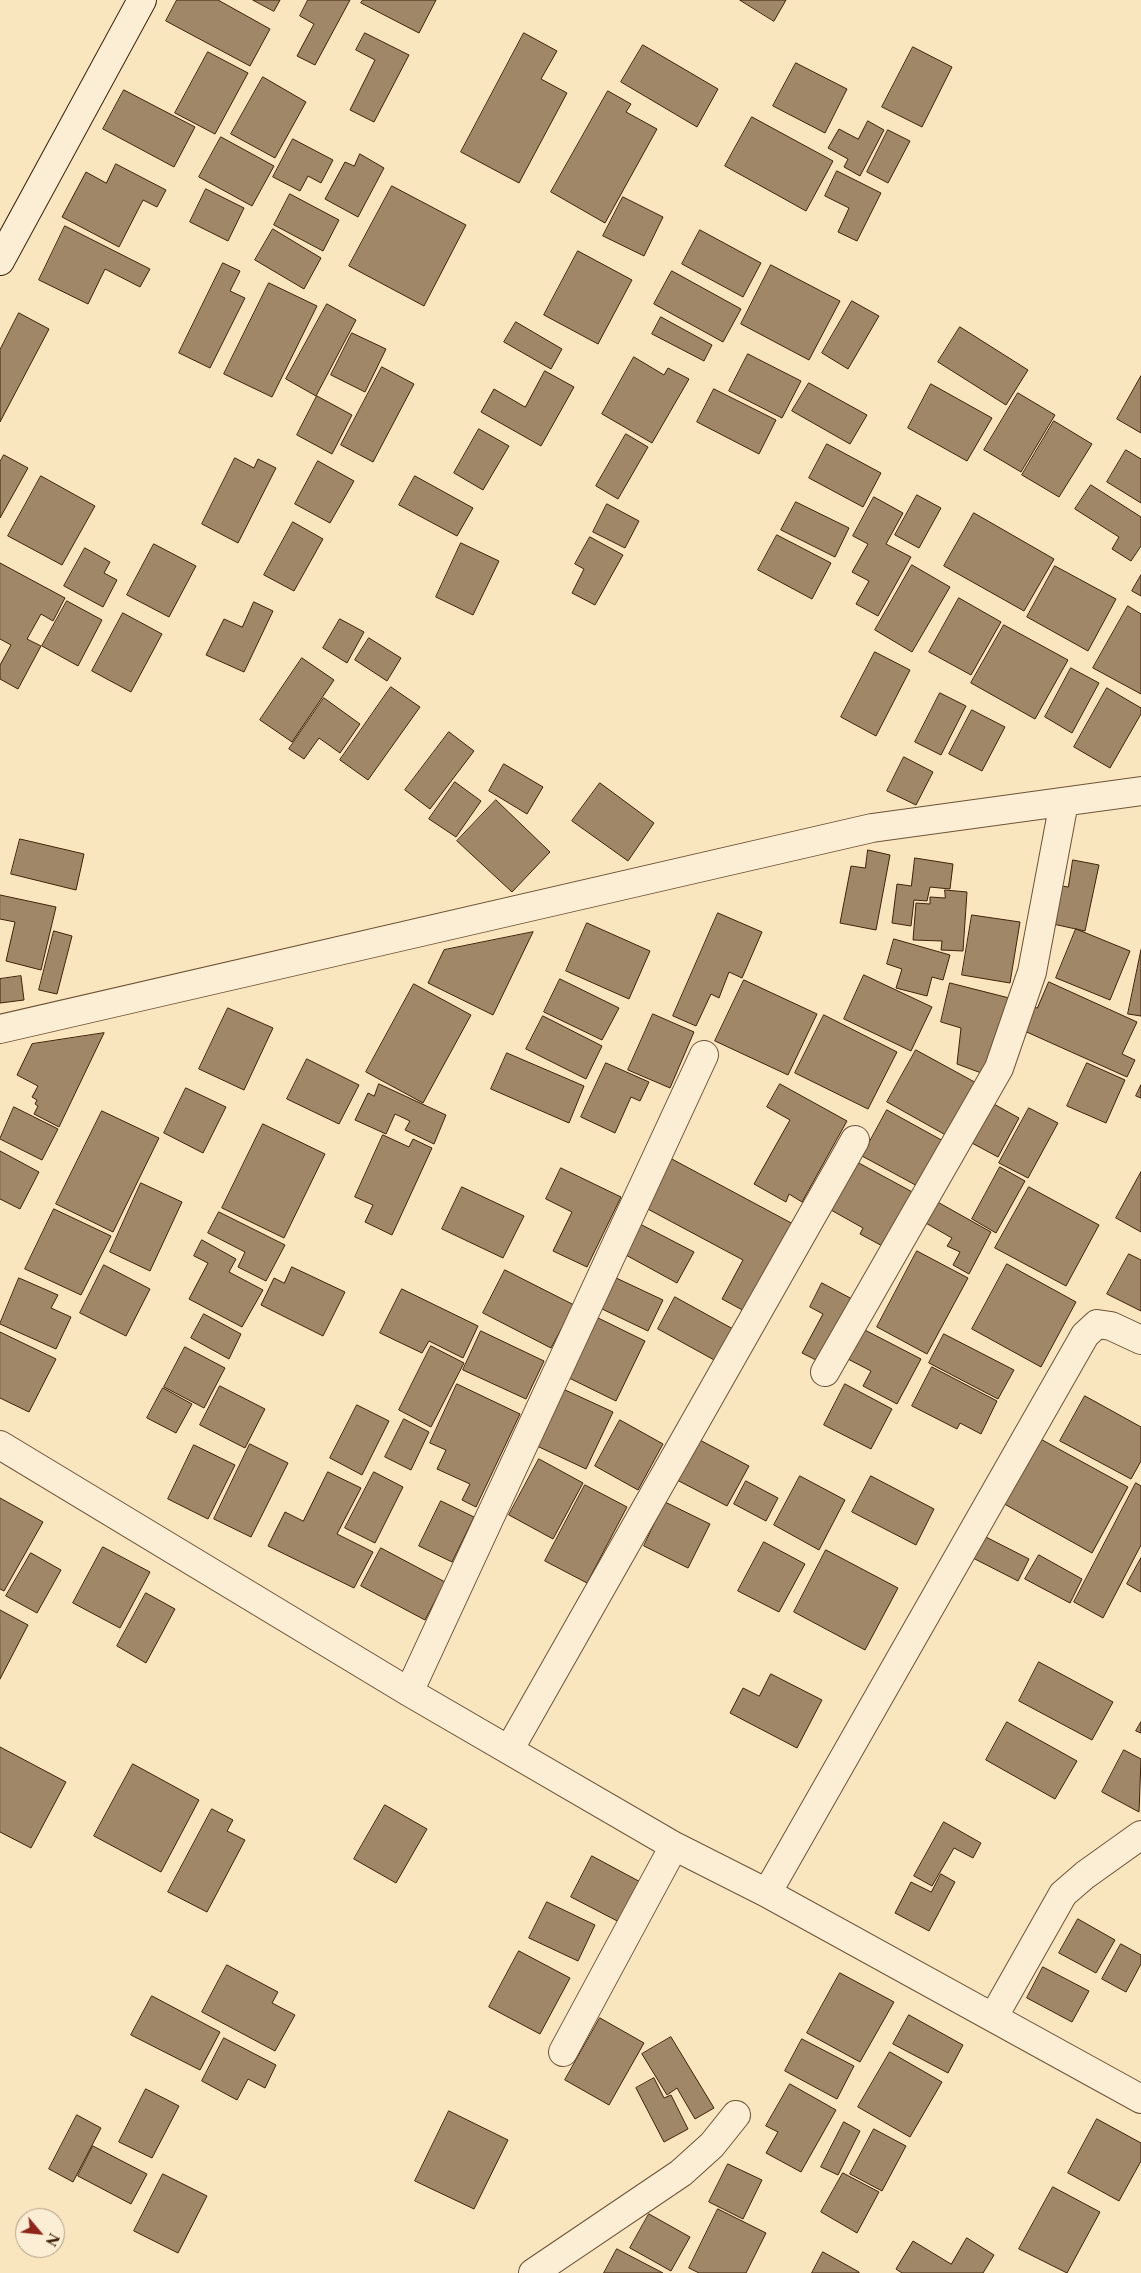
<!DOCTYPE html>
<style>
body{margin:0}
#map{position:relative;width:1141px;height:2273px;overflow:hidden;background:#f9e5be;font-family:"Libre Caslon Text",serif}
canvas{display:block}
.north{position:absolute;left:15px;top:2208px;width:50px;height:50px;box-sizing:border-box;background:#fbeed5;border:1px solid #b09c83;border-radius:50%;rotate:118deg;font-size:14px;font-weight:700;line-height:20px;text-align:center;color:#402209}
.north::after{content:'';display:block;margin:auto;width:18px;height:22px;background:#8f2418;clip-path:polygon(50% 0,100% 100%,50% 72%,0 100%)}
</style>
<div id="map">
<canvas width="1141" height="2273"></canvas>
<div class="north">N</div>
</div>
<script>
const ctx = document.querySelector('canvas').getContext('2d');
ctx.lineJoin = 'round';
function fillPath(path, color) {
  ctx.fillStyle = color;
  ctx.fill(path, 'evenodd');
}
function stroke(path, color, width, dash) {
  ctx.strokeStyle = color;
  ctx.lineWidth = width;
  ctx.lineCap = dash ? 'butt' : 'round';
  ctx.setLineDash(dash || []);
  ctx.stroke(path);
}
const building = new Path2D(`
 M177,0H218L270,29L250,66L166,21Z
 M253,0H280L274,11Z
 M308,0H350L315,65L297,56L314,24L300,16Z
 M363,0H436L419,33L361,3Z
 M740,0H786L774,21Z
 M365,33L409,55L374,122L350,110L375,60L356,50Z
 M524,33L557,51L541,79L567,93L519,183L461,152Z
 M643,45L718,89L697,127L621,82Z
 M913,47L952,67L922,127L882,107Z
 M208,52L248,73L215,134L175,113Z
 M796,63L847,89L825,133L773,106Z
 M263,77L306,102L275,158L231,134Z
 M124,90L195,127L174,167L103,129Z
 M608,91L631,104L626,112L657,129L605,223L551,192Z
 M752,117L833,161L806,211L725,166Z
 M868,121L884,130L860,176L844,167L848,159L828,148L839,129L858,139Z
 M888,130L910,141L888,183L867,172Z
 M221,137L274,166L252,206L199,177Z
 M293,139L333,160L321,183L308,176L300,191L273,177Z
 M360,154L384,168L358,217L325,199L345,162L354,166Z
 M116,164L166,190L157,207L143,200L119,247L62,217L86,172L106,183Z
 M837,171L881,193L857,241L838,232L849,208L825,196Z
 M392,186L466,225L424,306L349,266Z
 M206,189L244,208L228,241L190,222Z
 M290,194L339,220L323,251L274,225Z
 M623,197L663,217L644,256L603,236Z
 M65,226L150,269L140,287L105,269L88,304L39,280Z
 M273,229L321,258L304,289L255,260Z
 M700,230L761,263L743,297L682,264Z
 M578,251L632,280L598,344L544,315Z
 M223,263L240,271L230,291L245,298L210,368L179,353Z
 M771,265L840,301L809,360L741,324Z
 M672,271L741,309L723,342L654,304Z
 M269,283L317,306L272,397L224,374Z
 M852,301L879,316L848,369L822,353Z
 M327,304L356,320L316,396L286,379Z
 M19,313L49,329L0,422V350Z
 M661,317L712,345L704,361L652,334Z
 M516,322L562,349L551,369L504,342Z
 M960,327L1028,370L1006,405L938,362Z
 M352,333L386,349L365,392L331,375Z
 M748,354L801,381L782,418L729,391Z
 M634,357L664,375L668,368L689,379L652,443L602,414Z
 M382,367L414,384L373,462L341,445Z
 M545,371L574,387L541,446L481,412L494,389L525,407Z
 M1141,376V433L1117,419Z
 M809,383L867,415L850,444L792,411Z
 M931,384L992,418L967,461L908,428Z
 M714,389L776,420L759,454L697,422Z
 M1018,393L1055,415L1021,472L984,450Z
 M317,396L352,415L332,454L297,435Z
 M1054,421L1092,444L1059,497L1022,475Z
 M479,429L509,446L483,490L454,473Z
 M626,434L648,447L618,499L596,486Z
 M827,444L881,473L863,507L809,478Z
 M1126,450L1141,459V503L1107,482Z
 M4,455L28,468L0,518V462Z
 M235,458L254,468L258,459L276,468L238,543L202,524Z
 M318,461L354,481L330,523L295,504Z
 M41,476L95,506L62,565L8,536Z
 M415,476L473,508L457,536L399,505Z
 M1091,485L1141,517V546L1131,561L1112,549L1119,537L1075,509Z
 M917,495L941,508L919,548L895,535Z
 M874,497L903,513L886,544L911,557L878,616L856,604L869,581L852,572L868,544L853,536Z
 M796,502L849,528L835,557L781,530Z
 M607,504L639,521L625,548L593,532Z
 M974,513L1054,559L1024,611L944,566Z
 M293,522L323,539L294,591L264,575Z
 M777,535L831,563L812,599L758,570Z
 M590,537L623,555L595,605L572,593L584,569L575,564Z
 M461,543L499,561L473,615L436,597Z
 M154,544L196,566L169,617L127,595Z
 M85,548L110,562L104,573L117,580L103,607L64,586Z
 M0,563L65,598L53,621L41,614L27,639L41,646L18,689L0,679V665L11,645L0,639Z
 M912,565L950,587L912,652L875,630Z
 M1055,566L1116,599L1088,651L1027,617Z
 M1141,575V596L1132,591Z
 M959,598L1001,622L971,675L929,652Z
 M67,601L102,620L78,666L42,646Z
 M254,602L273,611L244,672L206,655L224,619L242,627Z
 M1128,606L1141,614V694L1093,668Z
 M123,613L162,634L131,692L92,671Z
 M340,619L364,632L347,663L323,648Z
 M1004,625L1068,660L1035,719L971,683Z
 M369,638L401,658L387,681L355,660Z
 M875,652L910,670L876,736L841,717Z
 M302,658L334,680L292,742L260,720Z
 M1071,668L1099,683L1072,733L1045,717Z
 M391,687L420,707L368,780L340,760Z
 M1107,688L1141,708V714L1110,768L1074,747Z
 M940,693L966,706L941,755L915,742Z
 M324,698L360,724L340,753L319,738L304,759L289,749Z
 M972,710L1005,727L982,771L949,754Z
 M449,732L474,751L430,809L405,790Z
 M904,757L933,772L916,805L887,791Z
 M504,764L543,787L527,814L489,791Z
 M455,782L481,801L456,837L429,819Z
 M600,783L654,823L628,861L572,821Z
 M496,800L550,852L512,892L457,841Z
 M20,839L84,854L76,890L11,874Z
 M868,850L890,855L876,930L840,923L851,866L865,868Z
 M915,858L953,864L950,889L930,887L927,901L914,900L911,926L892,923L897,884L911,886Z
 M1073,860L1099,865L1085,931L1053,924L1062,886L1068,887Z
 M945,890L967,892L963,951L941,950L942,941L913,940L916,903L930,904V897L945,898Z
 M0,895L56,907L41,970L6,961L15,922L0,919Z
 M718,913L762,932L742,978L729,972L719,998L711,994L696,1026L673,1016Z
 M972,915L1020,922L1010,983L962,975Z
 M587,923L650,951L629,999L566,971Z
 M1076,929L1130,951L1110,1000L1056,978Z
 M54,931L72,936L57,994L39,990Z
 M533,932L493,1015L428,983L444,950Z
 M894,939L950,955L943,980L932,977L927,996L896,988L902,969L887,964Z
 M1141,950V1016L1128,1014Z
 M864,975L932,1007L911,1051L844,1019Z
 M21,976L24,1000L0,1003V979Z
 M560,979L619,1008L602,1040L544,1012Z
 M744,980L817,1014L788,1075L715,1041Z
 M1049,982L1137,1022L1122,1054L1135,1060L1127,1077L1020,1029L1030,1006L1037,1008Z
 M950,983L1017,1000L984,1074L957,1064L961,1028L941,1022Z
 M414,984L471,1015L423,1103L366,1072Z
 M228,1008L273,1028L244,1090L199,1069Z
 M653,1014L694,1032L670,1088L628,1070Z
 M824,1015L897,1052L868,1109L795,1073Z
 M543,1016L602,1046L586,1079L526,1049Z
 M104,1033L59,1127L34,1114L38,1106L35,1104L37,1100L32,1097L38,1086L17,1075L32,1044Z
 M916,1050L980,1085L951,1138L887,1102Z
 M507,1053L584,1086L569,1123L491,1089Z
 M307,1059L359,1085L339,1124L287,1099Z
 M606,1063L649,1082L640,1101L631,1097L615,1133L581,1117Z
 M1087,1063L1125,1080L1106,1123L1067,1106Z
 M379,1084L446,1115L434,1144L405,1130L410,1121L395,1114L386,1134L355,1120L368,1093L374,1096Z
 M780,1084L847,1121L802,1202L789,1194L786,1202L754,1184L790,1120L767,1107Z
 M1141,1085V1098L1136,1096Z
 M186,1088L226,1107L203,1153L164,1133Z
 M992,1103L1019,1118L998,1157L970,1142Z
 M14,1107L58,1129L42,1160L0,1139Z
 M1029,1108L1058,1123L1028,1178L999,1163Z
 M887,1110L945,1142L921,1188L862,1156Z
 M102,1111L159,1138L113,1232L56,1204Z
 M263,1124L325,1154L284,1238L222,1208Z
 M383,1135L409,1147L413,1139L432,1148L392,1235L365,1222L373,1205L355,1197Z
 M0,1151L39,1172L20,1209L0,1199Z
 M670,1158L795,1225L748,1313L722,1299L743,1260L644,1207Z
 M857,1162L916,1194L886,1248L860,1234L863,1228L831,1210Z
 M1000,1167L1025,1181L996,1233L972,1219Z
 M561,1168L621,1197L587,1267L553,1251L572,1212L546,1199Z
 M1141,1172V1232L1116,1218Z
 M141,1183L182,1202L150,1271L110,1252Z
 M462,1187L524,1216L503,1258L442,1229Z
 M1029,1187L1099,1225L1066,1286L995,1248Z
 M934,1200L991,1232L969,1274L953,1265L960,1252L947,1246L952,1238L924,1222Z
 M54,1209L111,1236L81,1295L25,1269Z
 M219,1212L285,1245L266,1281L238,1267L245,1252L208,1233Z
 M640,1224L694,1252L677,1283L624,1254Z
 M202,1240L236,1259L229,1272L263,1290L242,1327L189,1299L208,1263L194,1256Z
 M917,1251L968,1278L927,1354L877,1327Z
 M1129,1254L1141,1260V1311L1107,1294Z
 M1007,1264L1076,1302L1041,1367L972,1329Z
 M104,1265L150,1289L126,1336L80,1313Z
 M292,1267L345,1292L323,1336L261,1305L274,1278L284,1283Z
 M505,1270L574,1305L551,1348L483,1313Z
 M614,1277L663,1300L648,1331L600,1308Z
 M19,1278L58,1295L51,1308L71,1317L56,1349L0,1324Z
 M822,1283L854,1300L820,1362L802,1353L823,1314L810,1307Z
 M402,1289L478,1326L463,1358L429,1341L422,1353L380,1333Z
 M675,1297L733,1329L716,1361L658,1329Z
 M204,1314L241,1334L229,1359L191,1338Z
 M594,1316L645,1341L616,1401L565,1376Z
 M861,1328L921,1359L897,1404L863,1386L871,1371L846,1358Z
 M481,1331L544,1361L526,1399L463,1370Z
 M0,1332L56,1359L29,1412L0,1398Z
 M944,1334L1014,1370L998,1399L929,1363Z
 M431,1346L464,1363L431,1427L399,1410Z
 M185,1347L225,1368L204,1408L164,1387Z
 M932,1367L997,1401L981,1434L960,1423L957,1429L912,1406Z
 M457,1384L520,1414L476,1507L462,1500L470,1484L437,1469L446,1450L430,1443Z
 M845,1384L892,1409L871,1449L824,1425Z
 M220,1386L265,1409L245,1448L200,1425Z
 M163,1388L192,1404L176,1433L147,1418Z
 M563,1389L613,1412L586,1469L537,1446Z
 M1085,1396L1141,1427V1461L1131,1479L1060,1441Z
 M357,1405L389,1421L362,1475L330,1458Z
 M404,1419L429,1432L411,1470L385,1457Z
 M620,1420L663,1444L638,1490L595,1466Z
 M1035,1436L1128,1487L1092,1553L999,1501Z
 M696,1438L749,1466L727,1506L675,1479Z
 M250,1444L288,1463L251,1537L214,1519Z
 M194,1445L235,1465L208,1519L168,1499Z
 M539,1459L583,1483L553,1539L509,1515Z
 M328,1472L361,1488L337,1534L373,1552L354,1588L268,1546L285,1512L303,1521Z
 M374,1472L403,1487L375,1543L345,1528Z
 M800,1476L845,1500L819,1550L774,1525Z
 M871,1476L934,1509L916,1545L852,1512Z
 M746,1481L778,1498L766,1521L734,1504Z
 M1136,1483L1141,1486V1545L1103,1618L1074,1602Z
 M585,1485L627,1507L587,1583L545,1561Z
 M0,1498L43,1522L4,1591L0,1589Z
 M441,1501L474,1517L452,1562L419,1546Z
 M665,1502L710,1524L688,1568L644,1546Z
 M980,1534L1029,1559L1018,1581L969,1556Z
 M764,1542L805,1564L779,1612L738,1591Z
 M103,1547L150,1572L120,1628L73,1603Z
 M381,1548L445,1582L425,1620L361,1586Z
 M826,1550L898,1588L865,1650L794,1612Z
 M31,1553L61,1570L37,1613L6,1596Z
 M1039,1555L1082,1579L1070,1603L1025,1579Z
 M1141,1558V1592L1127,1584Z
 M146,1593L175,1609L146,1663L117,1646Z
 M0,1610L28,1625L0,1679Z
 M1039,1662L1113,1702L1092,1740L1019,1701Z
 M771,1674L822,1700L797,1748L730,1713L743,1688L759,1696Z
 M1007,1722L1077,1761L1055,1799L986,1760Z
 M1141,1722V1733L1136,1731Z
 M0,1747L66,1782L31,1848L0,1832Z
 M1124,1750L1141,1759L1139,1812L1102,1792Z
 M133,1764L199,1800L161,1872L94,1836Z
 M385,1805L427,1829L396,1883L354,1859Z
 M212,1809L233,1820L227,1831L245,1840L207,1912L168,1892Z
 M944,1822L981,1843L973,1858L954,1848L932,1886L914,1876Z
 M592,1856L646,1885L625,1925L571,1897Z
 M941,1874L955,1882L929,1931L895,1913L911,1882L931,1892Z
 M547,1902L595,1925L578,1961L529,1938Z
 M1078,1919L1115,1940L1096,1973L1059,1953Z
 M1121,1944L1141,1955V1964L1126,1992L1102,1979Z
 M519,1951L570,1978L540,2034L489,2007Z
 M227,1965L278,1992L272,2003L295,2015L275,2051L202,2012Z
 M1043,1967L1089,1991L1072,2022L1027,1998Z
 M840,1973L894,2002L860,2062L807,2033Z
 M152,1996L220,2032L200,2070L131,2035Z
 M909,2015L963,2045L948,2073L893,2044Z
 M600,2018L644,2043L609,2105L565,2080Z
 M671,2037L714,2108L695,2119L677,2088L667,2095L642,2054Z
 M224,2038L276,2065L265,2088L248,2079L237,2100L202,2081Z
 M802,2039L854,2066L837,2099L785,2071Z
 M890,2052L942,2082L910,2137L858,2107Z
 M654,2078L664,2098L671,2095L688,2129L664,2142L636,2088Z
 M790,2084L836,2110L801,2172L766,2153L778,2132L766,2126Z
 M146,2089L179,2106L152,2158L119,2142Z
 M449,2111L508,2140L474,2209L415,2181Z
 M77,2115L101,2128L73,2182L49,2169Z
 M1097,2119L1141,2143V2161L1119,2201L1068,2173Z
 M844,2122L860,2131L838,2175L821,2167Z
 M874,2129L906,2146L882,2191L850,2174Z
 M93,2146L147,2174L131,2204L78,2176Z
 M728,2164L762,2180L743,2219L709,2202Z
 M843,2173L879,2192L857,2233L821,2212Z
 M163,2174L207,2196L178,2253L134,2231Z
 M1053,2187L1100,2212L1067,2273L1019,2249Z
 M718,2209L766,2233L746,2273H699L689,2268Z
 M649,2214L690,2237L671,2271L630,2248Z
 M967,2238L994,2255L983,2273H902L896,2269L913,2241L951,2264Z
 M617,2249L663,2273H604Z
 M823,2252L859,2272V2273H812Z`);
fillPath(building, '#a08767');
stroke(building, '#402209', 1);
const street = new Path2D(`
 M0,1029L872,828L1141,791
 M825,1372L999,1068L1032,972L1064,802
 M0,1445L409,1692L674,1846L767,1893L1141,2099
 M409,1692L704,1055
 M509,1750L855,1140
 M767,1893L1085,1335L1097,1324L1111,1326L1141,1340
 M994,2016L1063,1894L1085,1875L1141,1835
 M563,2052L674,1846
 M533,2273L681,2173L712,2145L736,2115`);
const secondary = new Path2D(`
 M0,261L142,0`);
stroke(street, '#6e5336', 30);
stroke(secondary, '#402209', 30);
stroke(street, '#fbeed5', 28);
stroke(secondary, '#fbeed5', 28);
</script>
